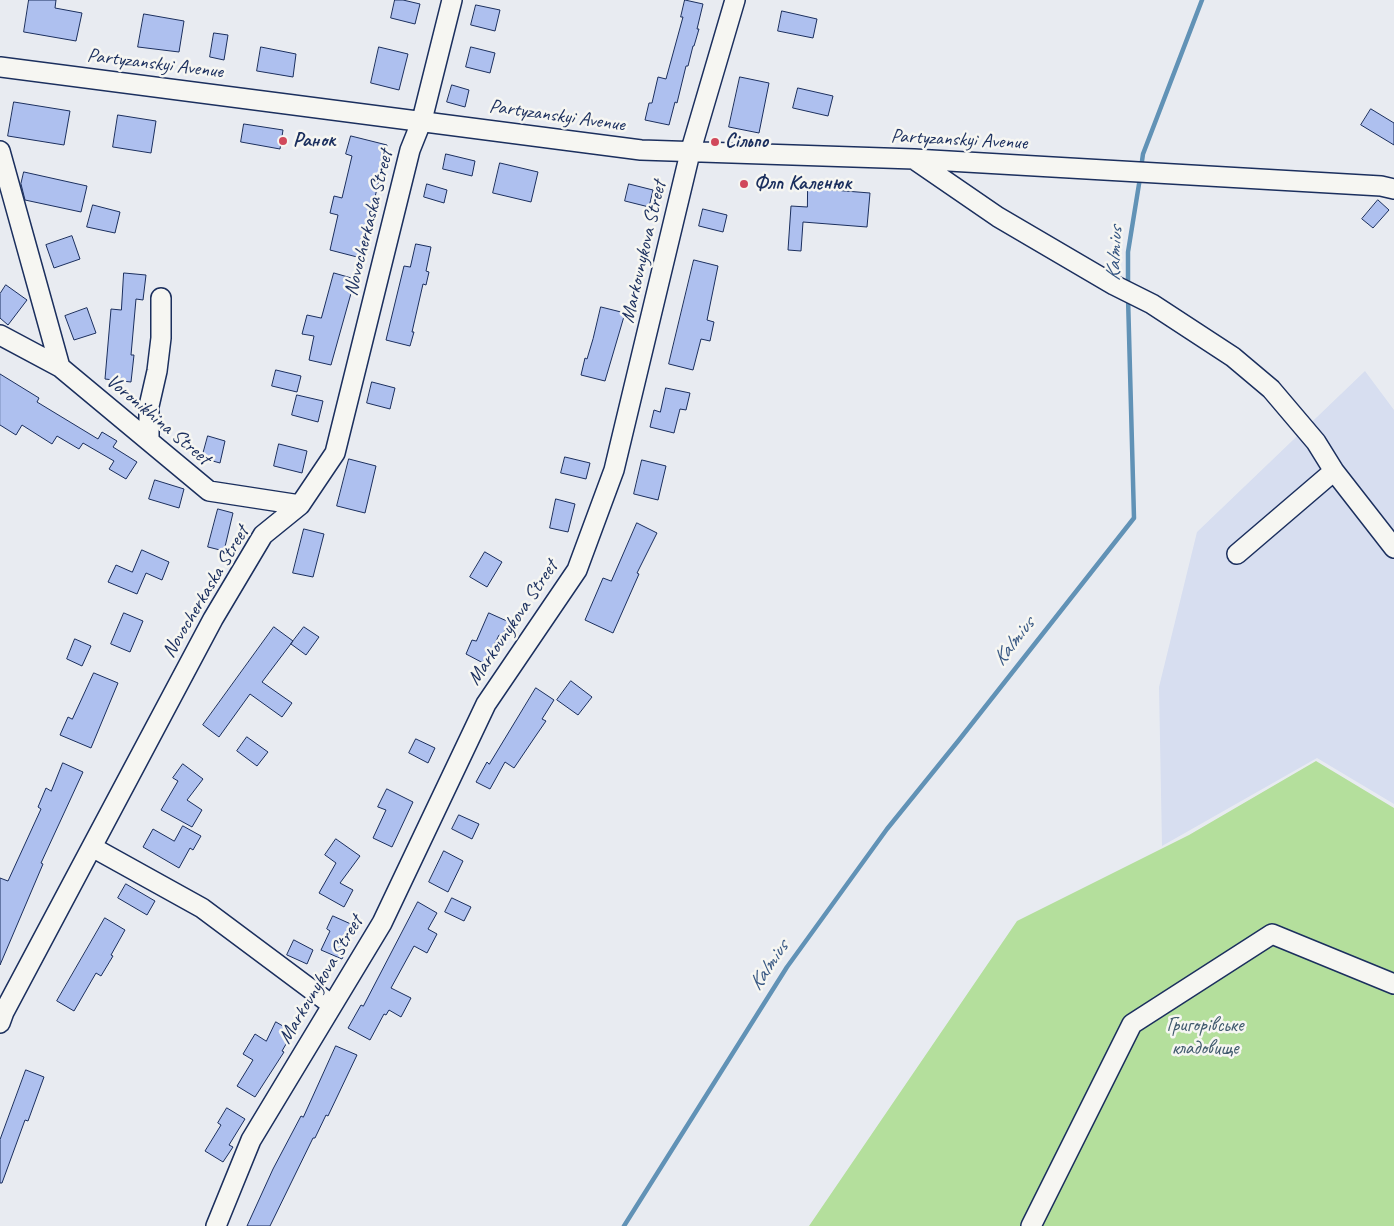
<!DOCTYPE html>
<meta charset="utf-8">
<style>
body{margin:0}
canvas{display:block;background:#e8ebf1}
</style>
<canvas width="1394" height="1226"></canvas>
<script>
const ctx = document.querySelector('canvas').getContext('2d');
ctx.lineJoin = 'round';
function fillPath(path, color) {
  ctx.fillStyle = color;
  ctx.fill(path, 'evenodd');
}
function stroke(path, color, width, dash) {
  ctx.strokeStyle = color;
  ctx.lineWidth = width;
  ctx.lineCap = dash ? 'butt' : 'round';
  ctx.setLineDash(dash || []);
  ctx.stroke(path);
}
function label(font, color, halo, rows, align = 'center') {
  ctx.font = font + ' Caveat,sans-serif';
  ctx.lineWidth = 5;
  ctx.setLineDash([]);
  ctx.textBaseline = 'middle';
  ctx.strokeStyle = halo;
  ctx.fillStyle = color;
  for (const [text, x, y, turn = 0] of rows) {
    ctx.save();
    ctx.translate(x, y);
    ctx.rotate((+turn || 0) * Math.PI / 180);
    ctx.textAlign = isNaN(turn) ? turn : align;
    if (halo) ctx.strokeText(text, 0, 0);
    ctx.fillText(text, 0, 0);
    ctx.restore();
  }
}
fillPath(new Path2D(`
 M1365,371L1394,410V804L1317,758L1162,846L1159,687L1197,532Z`), '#d7def0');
fillPath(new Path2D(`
 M1316,761L1394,808V1226H809L1017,921L1189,835Z`), '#b4df9c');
stroke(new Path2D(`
 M1141,168L1143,154L1202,0
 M1128,287V252L1140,178
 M624,1226L787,967L887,829L959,740L1134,518L1128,297`), '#6192b6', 4.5);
const building = new Path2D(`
 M29,0H56L55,8L82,13L76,41L24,32Z
 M395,0H403L420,4L415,24L391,18Z
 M685,0L703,4L697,29H699L694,46H693L688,66H686L677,103L675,102L669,125L645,120L649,103H652L658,77L666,79L683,17H681Z
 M476,5L500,10L495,31L471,25Z
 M782,11L817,19L813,38L778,31Z
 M144,14L184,21L179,52L138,47Z
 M214,33L228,35L224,60L210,57Z
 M261,47L296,54L293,77L257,71Z
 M379,47L408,54L399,90L371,83Z
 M471,47L495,53L490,73L466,67Z
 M740,77L769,83L759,133L729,127Z
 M452,85L469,90L465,107L447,102Z
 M798,88L833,96L828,116L793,108Z
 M14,102L70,111L64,145L8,136Z
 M1371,109L1394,123V145L1361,125Z
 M118,115L156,121L151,153L113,147Z
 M244,124L283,130L280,149L241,142Z
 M351,136L387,145L361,258L330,250L338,215L330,213L334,196L342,198L352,156L346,154Z
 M446,154L475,161L472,176L443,169Z
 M500,163L538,172L531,202L493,193Z
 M24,172L87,186L81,212L25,200L21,184Z
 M427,184L447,190L444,203L424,197Z
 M629,184L653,190L649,207L625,201Z
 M808,188L870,193L867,227L803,222L801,251L788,250L791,206L807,207Z
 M1378,200L1389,210L1373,228L1362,219Z
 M93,205L120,212L115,233L87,227Z
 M703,209L727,215L723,232L699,226Z
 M72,236L80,259L54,268L46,245Z
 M416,244L431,247L426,271L429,272L426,285L423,284L412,332H414L410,346L386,340L404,266L410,267Z
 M694,260L718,266L707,320L714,322L710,341L701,339L693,370L669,364Z
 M124,273L146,275L143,300L136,299L131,355H134L131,382L105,379L111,309L121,310Z
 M334,273L355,279L331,365L309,360L314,336L302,334L307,315L321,318Z
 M6,285L27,300L8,325L0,318V294Z
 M601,307L625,313L605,381L581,375L585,358L587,359L593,339Z
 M87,308L96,333L74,340L65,316Z
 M276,370L301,376L297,392L272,386Z
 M0,374L39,398L37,402L98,439L102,432L117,441L113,447L137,462L126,479L109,469L114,461L83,443L79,449L57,436L52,444L22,425L16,435L0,425Z
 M372,382L395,388L390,409L367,403Z
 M666,388L690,393L686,410L680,409L674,433L650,427L654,410L660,412Z
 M297,395L323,401L318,422L292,415Z
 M208,436L225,441L220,463L202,458Z
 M279,444L307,451L302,473L274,466Z
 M565,457L590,463L586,479L561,473Z
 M349,459L376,466L365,513L337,506Z
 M642,460L666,466L658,500L634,494Z
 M155,480L184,489L179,508L149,499Z
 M556,499L575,504L568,532L550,528Z
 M218,509L233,513L224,551L208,547Z
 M637,523L657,533L637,573L639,574L613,633L585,620L603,578L611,581Z
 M304,529L324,534L313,577L293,573Z
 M142,550L169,562L162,580L146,573L137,594L108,582L116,565L132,572Z
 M485,552L502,562L487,587L470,577Z
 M124,613L143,621L130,652L111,644Z
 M489,613L509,622L502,636L499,635L485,664L466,654L472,640L476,641Z
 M274,627L293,641L262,682L292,703L282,717L250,694L219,737L203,725Z
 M304,627L319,637L306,655L291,644Z
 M75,639L91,646L82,666L67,659Z
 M94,673L118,683L91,748L60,735L68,717L72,719Z
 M571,681L592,697L578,715L557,700Z
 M536,688L554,700L542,719L546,721L537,734L514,768L505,762L490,789L476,782L487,762L489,764Z
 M247,737L268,752L257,766L237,751Z
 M416,739L435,748L428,763L409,753Z
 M63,763L83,772L41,863L43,864L0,965V878L8,881L41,809L38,807L46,788L51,791Z
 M183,764L203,779L187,800L202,810L192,827L161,810L178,781L173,778Z
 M387,789L413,802L392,847L373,838L386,810L378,807Z
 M459,815L479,824L472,839L452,829Z
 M183,826L201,836L193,850L190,848L179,868L143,847L153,829L174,841Z
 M336,839L360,856L340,883L353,890L344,907L319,893L336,863L325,855Z
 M444,851L463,861L448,892L429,882Z
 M126,884L155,901L147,915L118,898Z
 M452,898L471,907L464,921L445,912Z
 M418,902L437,913L428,929L437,934L427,953L414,946L391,988L411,998L401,1017L389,1010L386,1015L384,1014L370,1040L348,1028L361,1005L363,1006Z
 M333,916L353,925L344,944L348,946L342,959L321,950L330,931L327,929Z
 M105,918L125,930L111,955L113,956L101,976L96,973L74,1011L57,1001Z
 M294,940L313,950L307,964L287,955Z
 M276,1022L293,1032L282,1051L284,1052L255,1097L237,1086L253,1060L243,1054L255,1034L266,1041Z
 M336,1046L357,1055L328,1116L326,1115L315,1138H313L270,1226H247L273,1169L301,1116L303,1117Z
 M26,1070L44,1077L28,1121L25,1120L2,1183H0V1140Z
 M227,1108L245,1119L229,1145L233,1147L223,1162L205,1151L221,1125L218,1123Z`);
fillPath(building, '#aec0ef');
stroke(building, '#1b2f5e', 1);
const minor = new Path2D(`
 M0,67L641,150L914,159L1381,186L1394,189
 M0,151L60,367
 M915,160L998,217L1114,285L1152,304L1233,357L1271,389L1316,442L1334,471L1394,548
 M0,335L60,367L209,491L300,505
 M149,441V406L157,371L161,338V298
 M1237,554L1334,471
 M92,847L202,908L332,1005
 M0,1023L4,1012L213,619L263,535L300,505L335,453L410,150L422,120L452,0
 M216,1226L251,1140L382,923L486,704L577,570L614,470L690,153L735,0
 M1031,1226L1132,1024L1272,934L1394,984`);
stroke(minor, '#1b2f5e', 22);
stroke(minor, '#f6f6f2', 19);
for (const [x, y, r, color] of [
 [283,141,5,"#d1495b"],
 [715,142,5,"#d1495b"],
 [744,184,5,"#d1495b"]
]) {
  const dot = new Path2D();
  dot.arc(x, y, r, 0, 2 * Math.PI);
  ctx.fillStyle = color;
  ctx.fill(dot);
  stroke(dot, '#f6f6f2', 2);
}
label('20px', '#1b2f5e', '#f6f6f2', [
 ["Partyzanskyi Avenue",155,64,7],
 ["Partyzanskyi Avenue",557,116,8],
 ["Partyzanskyi Avenue",959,140,3],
 ["Novocherkaska Street",369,223,-76],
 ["Markovnykova Street",644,252,-77],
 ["Voronikhina Street",158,420,40],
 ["Novocherkaska Street",206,592,-59],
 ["Markovnykova Street",513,623,-56],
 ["Markovnykova Street",321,980,-59]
]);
label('bold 20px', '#1b2f5e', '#f6f6f2', [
 ["Ранок",293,141],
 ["Сільпо",725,142],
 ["Флп Каленюк",754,184]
], 'left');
label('20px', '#415b6e', '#f6f6f2', [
 ["Григорівське",1205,1026],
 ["кладовище",1205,1049]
]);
label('italic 21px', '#385883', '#f6f6f2', [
 ["Kalmius",1115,254,-87],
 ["Kalmius",1014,642,-52],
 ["Kalmius",769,966,-56]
]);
</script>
